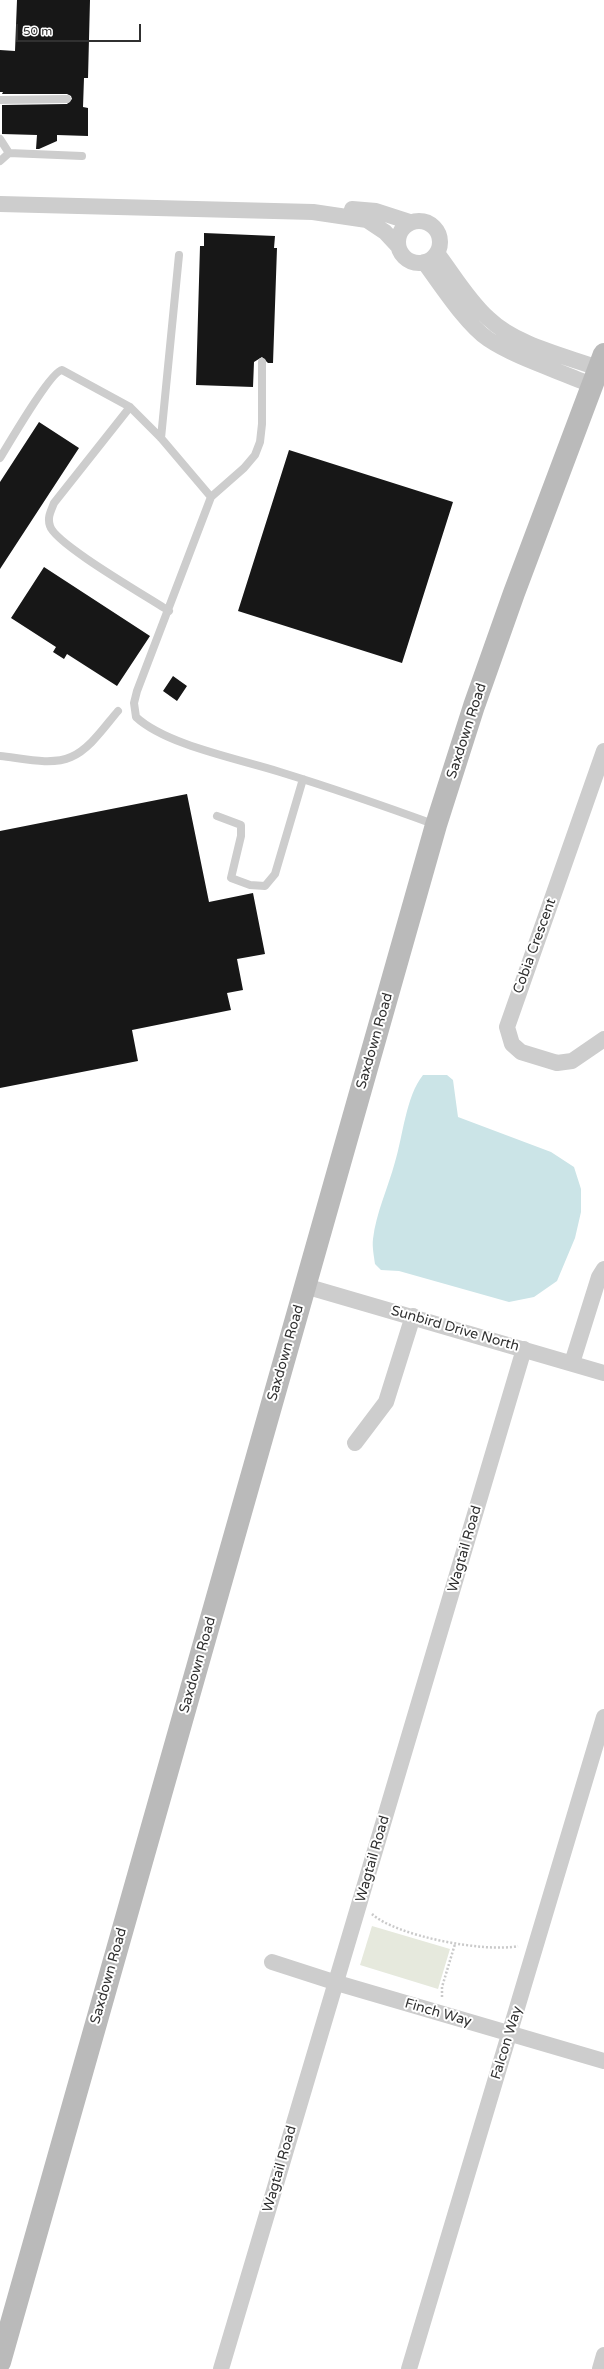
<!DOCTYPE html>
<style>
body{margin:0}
#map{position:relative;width:604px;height:2369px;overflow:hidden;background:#fff;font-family:"Varela Round",sans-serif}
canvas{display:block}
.scale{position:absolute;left:16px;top:24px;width:125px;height:18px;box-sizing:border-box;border:2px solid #303030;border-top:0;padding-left:5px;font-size:12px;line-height:14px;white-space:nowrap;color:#303030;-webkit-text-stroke:3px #fff;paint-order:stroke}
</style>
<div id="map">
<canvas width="604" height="2369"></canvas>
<div class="scale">50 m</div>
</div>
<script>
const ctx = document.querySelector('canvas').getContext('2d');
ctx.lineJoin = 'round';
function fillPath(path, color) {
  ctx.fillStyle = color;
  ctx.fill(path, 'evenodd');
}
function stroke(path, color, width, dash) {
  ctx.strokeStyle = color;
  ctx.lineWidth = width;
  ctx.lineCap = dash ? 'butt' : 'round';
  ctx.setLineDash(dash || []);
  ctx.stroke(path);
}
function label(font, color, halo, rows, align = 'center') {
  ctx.font = font + ' "Varela Round",sans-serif';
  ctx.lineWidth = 4;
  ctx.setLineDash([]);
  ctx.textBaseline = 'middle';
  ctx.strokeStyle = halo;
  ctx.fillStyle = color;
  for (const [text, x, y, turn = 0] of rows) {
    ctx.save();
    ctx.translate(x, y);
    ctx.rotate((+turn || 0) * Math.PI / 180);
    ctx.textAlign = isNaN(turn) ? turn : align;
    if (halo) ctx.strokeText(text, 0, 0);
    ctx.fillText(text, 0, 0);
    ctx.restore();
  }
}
fillPath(new Path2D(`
 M372,1926L450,1949L438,1989L360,1965Z`), '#e6e9dd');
fillPath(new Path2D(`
 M423,1075H447L453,1080L458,1117L551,1152L574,1167L581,1189V1212L575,1238L557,1281L534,1297L509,1302L399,1271L381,1270L375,1264C374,1256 372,1247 373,1239C376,1213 388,1188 395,1162C403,1136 406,1096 423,1075Z`), '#cbe4e7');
fillPath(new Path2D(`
 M17,0H90L88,78H84L83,107L88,108V136L57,135V141L39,149H36L37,135L2,134V105L67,104L72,99L71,96L67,94H2L3,92H0V50L15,51Z
 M204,233L275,236L274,248H277L273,363H268L262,357L254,362L253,387L196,385L200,246H204Z
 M39,422L79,448L0,569V482Z
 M289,450L453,502L402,663L238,611Z
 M44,567L150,636L117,686L67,654L64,659L53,652L56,647L11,618Z
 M173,676L187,686L177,701L163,691Z
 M187,794L209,902L253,893L265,954L237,959L243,990L227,993L231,1010L132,1030L138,1061L0,1088V831Z`), '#171717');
stroke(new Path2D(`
 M372,1914C396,1936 485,1953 518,1946
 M442,1997V1987L455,1944`), '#cacaca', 2.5, [2, 2]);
stroke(new Path2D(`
 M0,100L67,99
 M0,139L9,153L0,161
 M9,153L82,156
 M262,362V424L260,442L255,455L244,468L211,497L137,691L134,703L136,717C166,745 239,759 280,772C332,788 384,806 436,825
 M130,407L54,503C51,511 47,517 50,526C55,544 148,597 169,611
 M161,438L179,255
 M0,458C8,445 51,371 62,370L130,407L161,438L211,497
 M0,756C21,758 51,766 71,757C90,749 105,726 118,711
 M217,816L241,825V836L231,878L250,885L265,886L275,874L303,779`), '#cdcdcd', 8);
stroke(new Path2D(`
 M0,204L313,212L367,220L385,232L398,246
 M352,209L376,211L410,222
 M398 242a21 21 0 1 1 42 0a21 21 0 1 1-42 0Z
 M437,253C453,274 468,300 488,318C516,345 562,355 598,368
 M424,262C441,285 466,324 488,339C516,358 560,371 591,385
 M604,751L507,1027L512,1044L521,1052L557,1063L572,1061L604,1039
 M305,1286L604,1373
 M572,1363L599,1277L604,1269
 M355,1443L386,1402L413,1316
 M272,1962L337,1983L604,2061
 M221,2369L524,1349
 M409,2369L604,1717
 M600,2369L604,2355`), '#cdcdcd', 16);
stroke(new Path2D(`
 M0,2362L436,825L474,706L514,593L604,354`), '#bababa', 22);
label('14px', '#303030', '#fff', [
 ["Saxdown Road",467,731,-72],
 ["Cobia Crescent",535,946,-70],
 ["Saxdown Road",375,1041,-74],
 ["Sunbird Drive North",455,1329,16],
 ["Saxdown Road",286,1353,-74],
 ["Wagtail Road",465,1549,-74],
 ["Saxdown Road",198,1665,-74],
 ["Wagtail Road",373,1859,-74],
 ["Saxdown Road",109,1976,-74],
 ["Finch Way",438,2013,16],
 ["Falcon Way",507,2043,-73],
 ["Wagtail Road",280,2169,-74]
]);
</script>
